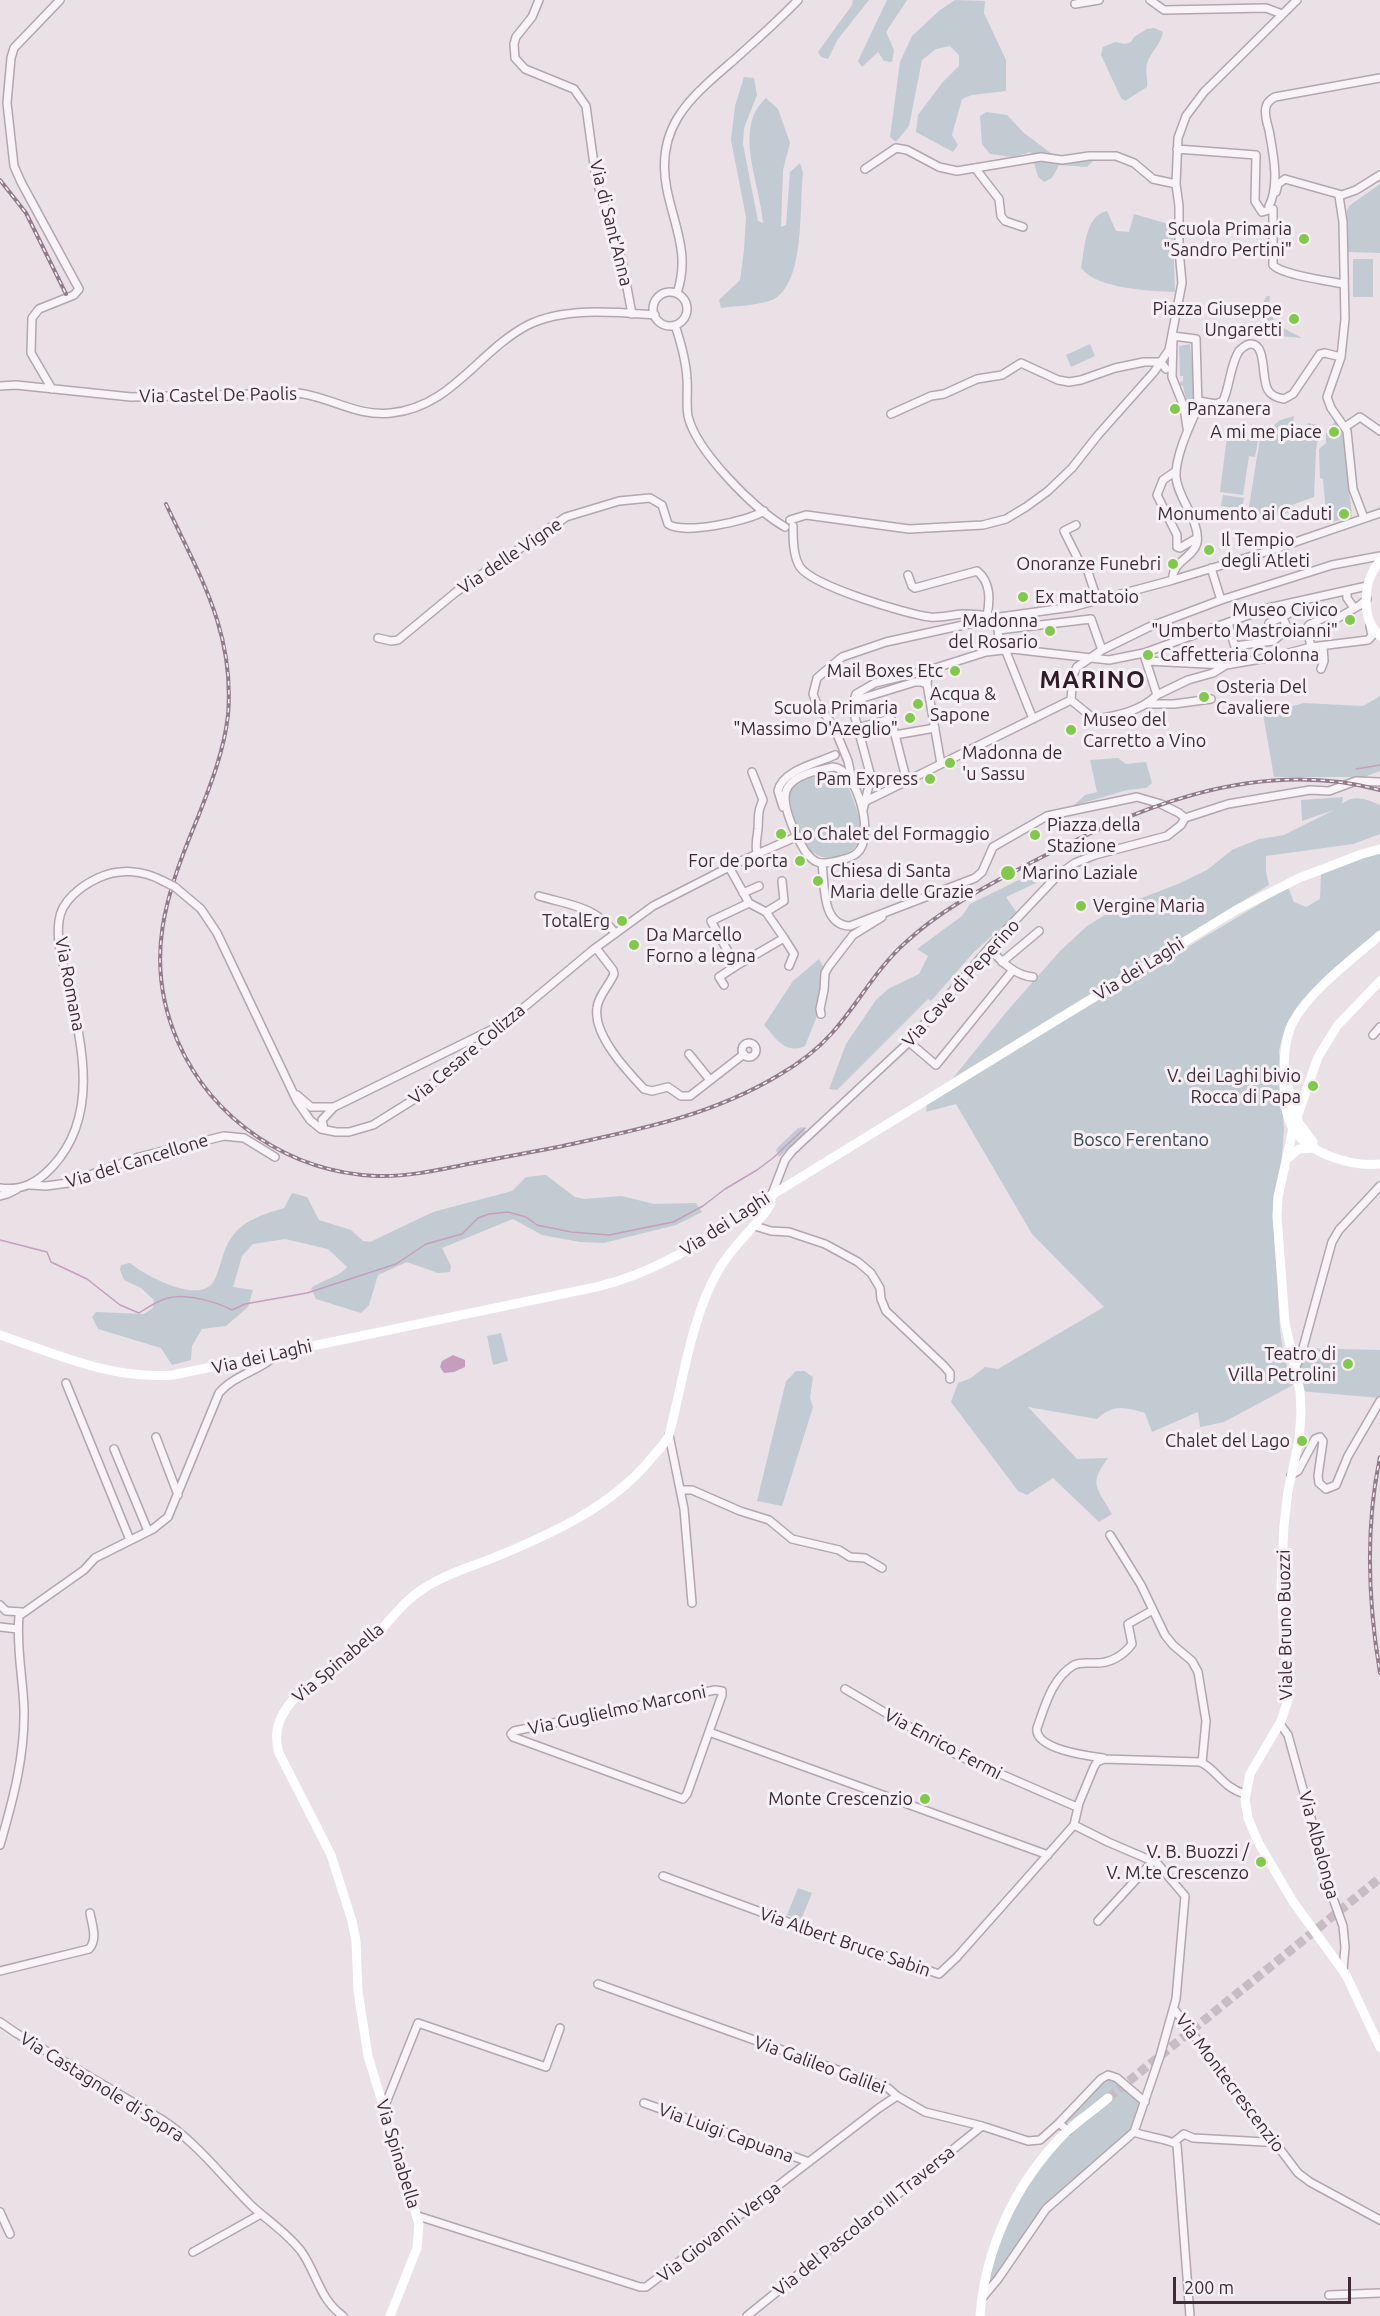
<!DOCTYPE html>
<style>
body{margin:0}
#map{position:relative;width:1380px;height:2316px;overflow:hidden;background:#e9e1e6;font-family:Ubuntu,sans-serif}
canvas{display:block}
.scale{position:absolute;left:1173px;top:2277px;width:178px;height:27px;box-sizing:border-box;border:3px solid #402a38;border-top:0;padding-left:8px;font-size:18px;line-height:21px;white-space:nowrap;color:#402a38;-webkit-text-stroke:4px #f6f0f4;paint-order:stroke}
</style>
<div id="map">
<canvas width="1380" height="2316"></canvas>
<div class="scale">200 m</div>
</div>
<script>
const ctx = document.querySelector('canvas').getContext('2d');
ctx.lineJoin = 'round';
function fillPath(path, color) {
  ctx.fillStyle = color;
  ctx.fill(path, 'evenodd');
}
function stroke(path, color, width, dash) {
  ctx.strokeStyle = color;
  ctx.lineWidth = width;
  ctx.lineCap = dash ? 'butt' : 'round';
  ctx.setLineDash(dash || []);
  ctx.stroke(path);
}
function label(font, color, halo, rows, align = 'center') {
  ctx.font = font + ' Ubuntu,sans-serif';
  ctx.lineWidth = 6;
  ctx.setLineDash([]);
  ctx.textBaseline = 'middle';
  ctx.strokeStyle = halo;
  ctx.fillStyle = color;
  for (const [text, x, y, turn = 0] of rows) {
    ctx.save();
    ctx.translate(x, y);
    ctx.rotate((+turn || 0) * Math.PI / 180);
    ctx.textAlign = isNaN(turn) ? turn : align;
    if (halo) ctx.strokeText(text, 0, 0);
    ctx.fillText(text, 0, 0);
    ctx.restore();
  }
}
fillPath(new Path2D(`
 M853,0H869L838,39L828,59L821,57L818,52L852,5Z
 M887,0H907L886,32L894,50L892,62L884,61L878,52L862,67L858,61Z
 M955,0L985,1L984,13L1006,60V91L972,95L962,99L952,135L958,145L953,152L916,132L918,115L942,83L959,66V55L950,46L936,49L922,60L909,126L896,142L890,137L900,62L912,36L940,10Z
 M1154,28L1163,32C1161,44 1151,52 1147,63C1145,70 1148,80 1147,87L1125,101L1121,98L1101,55L1103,47L1115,42L1125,44L1131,42L1134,37L1147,29Z
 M744,77L754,78L757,95L744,128L743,144L758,221L763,223C761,185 732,128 766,98L778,109L790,143L783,170L781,227L786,225L790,172L800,163L803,173C799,204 806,285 772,300C760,305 736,306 721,308L719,300L740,280L744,250L746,217L731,140L735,106Z
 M986,112L1007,115L1024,133L1056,157L1093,155L1094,160L1087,167L1059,165L1052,178L1044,182L1038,177L1031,152L1012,157L990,154L982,144L980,116Z
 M1380,184V253L1347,252V211L1349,206Z
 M1107,211L1116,231L1129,232L1134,214L1165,223L1173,231L1175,292C1150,291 1097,289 1081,268C1085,250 1084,216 1107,211Z
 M1353,259H1373V297H1353Z
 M1267,296H1270C1266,324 1283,327 1302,338L1280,336L1270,331C1264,320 1258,306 1267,296Z
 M1090,344L1095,356L1071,367L1066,355Z
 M1190,344L1196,401L1193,402L1186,399L1183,386L1180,385V382L1183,381V376H1180L1179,346Z
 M1294,416L1293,425L1306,428L1308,423L1321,426L1316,449L1314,497L1289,506L1290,512L1263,520L1261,514L1247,519L1260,438L1280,420Z
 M1335,421L1343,434L1352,516L1327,524L1323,479L1320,478L1319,449L1326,443V433Z
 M1227,436L1258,441L1255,457L1249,456L1243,495L1220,492Z
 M1223,495L1244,498L1242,509L1221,506Z
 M1380,696V771L1364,777H1274L1263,714L1304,703L1363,706Z
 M1118,758L1126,764L1146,762L1152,783L1146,788L1127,790L1073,806L1085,795L1097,792L1090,760Z
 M828,772C843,773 848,784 852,797C862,821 870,849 837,857C829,859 821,858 814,853C800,843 791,812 789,794C794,778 814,774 828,772Z
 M1343,797L1342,804C1355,794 1366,799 1380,805V834L1353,844L1266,856V872L1269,885L953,1078L1008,1010L1061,950L1087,926L1118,907L1178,884L1207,870L1232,850L1259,839L1284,835L1334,810L1302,821L1301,800Z
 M1380,852V932L1297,1007L1285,1028L1279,1050L1284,1130L1281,1166L1273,1202L1280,1330L1284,1356L1293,1385L1224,1422L1200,1427L1198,1412L1152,1432L1145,1413C1125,1407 1113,1404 1097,1419L1028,1407L1077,1459L1108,1458C1088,1485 1097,1487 1112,1514L1099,1522L1053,1478L1027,1495L1018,1491L951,1402L958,1383L971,1378L985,1367L998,1369L1104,1307L1032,1234L956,1104L926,1112L927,1104L950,1089L1288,887L1294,902L1306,907L1320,899L1321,874Z
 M1031,874L1036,883L1006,897L1017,913L973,953L931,1001L928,999L837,1090L829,1089L846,1044L876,1000L888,989L919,974L928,956L917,949L962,916L970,904Z
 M819,959L824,968L817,1016L805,1046C785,1055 776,1038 764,1025L793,981Z
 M803,1127L806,1133L779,1157L776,1150L778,1147L798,1128Z
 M546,1175L575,1197L584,1199L622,1196L654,1204L696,1203L702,1212L676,1225L604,1243L580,1242L542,1235L513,1219L442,1248L451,1266L450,1272L438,1273L407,1262L378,1275L369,1305L361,1313L316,1299L311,1288C322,1280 340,1277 347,1267L328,1249L285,1239L253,1244L242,1256L233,1287L253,1290L248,1307L226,1326L202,1329L192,1346L191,1360L172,1365L161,1348L98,1329L92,1317L96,1312L144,1314L153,1308L154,1300L141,1288L124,1280L120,1270L121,1265L130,1263C146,1276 202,1307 215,1279C222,1264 223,1246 235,1233C246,1219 268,1213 284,1208L292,1193L307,1197L319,1220L351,1230L363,1241L370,1242L433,1212L512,1191L526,1177Z
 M501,1333L508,1361L493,1365L487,1336Z
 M1303,1348L1380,1350V1398L1300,1391L1295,1369Z
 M796,1371H804L813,1377L810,1398L813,1407L782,1506L757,1501L786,1381Z
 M798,1888L812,1893L801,1920L787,1915Z
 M1111,2078L1139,2102L1130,2130L1043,2208L988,2286C1008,2199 1046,2157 1106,2095L1067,2124L1064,2122L1104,2080Z`), '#c2cbd2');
fillPath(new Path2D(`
 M453,1355L465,1360V1367L454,1372L444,1373L440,1367L442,1361Z`), '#c79dbe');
stroke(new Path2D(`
 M1356,769L1380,765
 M0,1240L47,1252L51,1262L87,1279L120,1305L139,1313C148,1307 157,1301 168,1298C186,1293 217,1302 232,1310L245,1304L307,1293L396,1264L426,1244L462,1234L478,1218L489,1214L508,1212L526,1217L537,1225L571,1232L609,1235L673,1222L703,1206L725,1189L757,1170L773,1158L805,1128`), '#c79dbe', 1.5);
stroke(new Path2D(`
 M1108,2098L1380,1878`), '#c7bcc3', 9, [9, 4.5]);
const street = new Path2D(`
 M539,0L532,17L516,37L514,44L515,58L525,69L574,89L586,106L596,179L622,261L632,314
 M1150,0L1164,10L1266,8L1282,14
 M1075,4L1099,0
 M1177,149L1256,155L1255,201L1262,212L1269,210
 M975,168L999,199L1001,216L1005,221L1023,227
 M865,169L896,148L907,150L939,167L957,171L1041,157L1062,160L1089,156H1116L1134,163L1153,179L1176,184
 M1276,192L1278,184L1285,179L1342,195L1356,190L1380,175
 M1339,196L1343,222L1345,319L1341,357L1327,397L1331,408L1347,431L1353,489L1364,518
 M1269,206C1280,184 1273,153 1269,130C1267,123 1264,114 1266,107C1267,102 1271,99 1275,97L1380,78
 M1273,209V265C1282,275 1329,281 1344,284
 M653 309a17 17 0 1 1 34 0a17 17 0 1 1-34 0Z
 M677,293C690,255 675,228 667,190C654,126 691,97 734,60C756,40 778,21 798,0
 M675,325C681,343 686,360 687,379C688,392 686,404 688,416C696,451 755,510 785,527
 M1173,336L1196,339L1198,407H1184L1172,377Z
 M0,386L16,385L131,397L298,393C331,397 357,417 391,413C452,407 478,351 528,325C564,307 615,312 655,315
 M52,389L31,353L32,318L39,309L74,295L79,289L21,182L14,166L7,103L11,58L14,48L60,0
 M1199,401L1216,404L1223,401C1230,386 1230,365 1239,351C1242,348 1247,344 1251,344C1267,344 1261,380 1268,390C1271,396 1278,398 1284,399L1293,394L1320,354L1325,353L1341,357
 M1184,407L1187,428
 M891,414L931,396L944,394L977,379L1002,375L1021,363L1058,380L1069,382L1081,380L1115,368L1144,362H1161L1166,369
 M1345,427L1360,417L1380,431
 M1176,471L1163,480L1157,495L1177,535V547L1180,548L1197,538
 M790,520L806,515L909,529L983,525L1006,519L1026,507L1048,491L1072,468L1098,435L1154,372L1169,350L1182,283L1179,250V206L1176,184L1178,138L1186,116L1204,92L1297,0
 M1076,525L1064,531L1082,567L1087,569L1097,599
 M793,526C793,539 793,556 800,567C813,586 906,614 930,617C940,618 951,615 962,614C973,614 984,615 994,617
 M1211,568L1221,600
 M908,575L912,586L915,588L977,571C991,582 990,600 987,616
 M1173,580C1171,562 1193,558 1197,543C1201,522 1177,497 1176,477C1175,456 1190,425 1198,407
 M1347,591V598L1354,608
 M1228,623L1239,661
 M378,638L391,641L398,640L456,592L566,517L619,501L650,498L662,505L668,524C683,535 749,521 764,511
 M1261,642L1260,632L1272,628L1269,623L1288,614L1285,604
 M1235,646L1273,641L1288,629L1282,616
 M1311,647L1307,628L1309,625L1329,615L1333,621L1360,605L1367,599
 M1005,649L1033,719
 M1001,650L998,630L1091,619L1102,650
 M1147,661L1226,665L1278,656L1311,647L1368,640L1372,636L1370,626
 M1321,669L1324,661L1323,646
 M929,670L927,684L941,764
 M1157,695L1188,680L1213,673L1226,665
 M1071,700L1073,675L1077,667L1102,650L1149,627L1221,600L1332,565L1380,556
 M1071,700L1094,719C1117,716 1141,711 1157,695L1145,658
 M853,701L915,682H921L927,684
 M1148,704H1174L1211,699
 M857,728L891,719L907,782
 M895,735L935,728
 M833,767C857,768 876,837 857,853C851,859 840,860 832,862C819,865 813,862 805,851C797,838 778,801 788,787C796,774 820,770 833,767Z
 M752,772L763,800C757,814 759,815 758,829C757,839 755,844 757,854
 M853,785L848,761L834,727L816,702L813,694L817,678L842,657L886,642L1000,617L1072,607L1173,580L1272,550L1380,513
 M864,802L1071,700
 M783,807L778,791C782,770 818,763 835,755
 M863,810L871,777L852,706L856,694L875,683L929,670L986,652L1012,649L1109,660L1144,653L1268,608L1367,586
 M1185,818L1228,804L1310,790L1329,791L1356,781L1380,782
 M729,867L749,903L766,912L784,938L736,966L711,921L749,903
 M175,887L201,909L217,933L297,1101L310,1120L321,1129L336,1132H349L373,1125L413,1100L594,949L653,906L739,862L798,836
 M743,893L759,886
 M539,896C569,905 595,906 615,933
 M766,912L784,901L782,881
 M784,938L794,954L789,966
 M596,948L613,970L614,974C609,986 598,996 597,1008C593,1035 627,1071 644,1089L652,1091L668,1087L681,1096H690L744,1054
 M989,948C1000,960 1015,976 1033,977
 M1002,962L1039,931
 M724,985L719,977L736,966
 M821,1014L820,1009L824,990L825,973L829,966L853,935L882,917
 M1373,1035L1380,1027
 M909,1042L936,1065L1013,970
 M742 1050a7 7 0 1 1 14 0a7 7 0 1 1-14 0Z
 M689,1054L710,1080
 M297,1095L311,1107H332
 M324,1129L322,1120L334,1107L495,1028
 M30,1185L46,1186L68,1183L139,1157L224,1136L244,1138L275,1157
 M0,1188C22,1191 37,1183 52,1167C100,1116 82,1044 68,984C63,963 56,942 59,921C61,901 81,886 98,878C119,868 143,870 163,881
 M772,1194L785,1160L792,1151L909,1042L989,948L1059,874L1075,863L1095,855L1167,836L1181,825L1185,818L1179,813L1161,804L1137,797L1047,816L993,847L982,872L975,878L850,926C821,925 825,884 822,864
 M0,1196L7,1194L17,1189
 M755,1226L771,1231L789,1232L825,1244L858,1262L871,1273L880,1288L881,1299L886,1311L944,1366L950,1373V1379
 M1295,1369L1301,1355L1332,1242L1339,1230L1380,1186
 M66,1383L130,1540
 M669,1435L684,1509L692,1603
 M156,1437L178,1495
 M114,1449L148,1531
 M1291,1475L1298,1471L1315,1439L1320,1437L1323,1441L1318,1476L1319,1483L1326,1489L1336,1485L1348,1456L1380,1401
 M681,1490H692L740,1511L769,1520L792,1539L839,1550L850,1557L865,1558L882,1568
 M1110,1535L1141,1585L1165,1635L1173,1645L1192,1661L1198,1672L1206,1721L1202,1763
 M0,1605L6,1611L22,1612
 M0,1627L18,1629
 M845,1689L959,1756L1077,1807
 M715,1690L722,1691V1695L687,1794L683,1799L513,1737L511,1734L514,1731Z
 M1280,1724L1288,1735L1314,1829L1321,1865L1343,1926L1345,1947L1343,1970
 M709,1732L1048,1855
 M1103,1758C1088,1756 1034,1749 1037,1728C1045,1706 1052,1678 1074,1665C1080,1662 1086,1663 1092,1663C1108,1664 1122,1657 1132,1644L1128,1624L1153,1610
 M0,1845C13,1800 25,1756 24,1709C23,1678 16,1647 19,1616L84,1570L95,1558L153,1529L168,1517L219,1393C235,1374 261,1371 278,1353
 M663,1876L815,1932L939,1974L957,1957L1074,1825
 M1098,1921L1153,1861
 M0,1971L89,1949C98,1939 92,1925 90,1913
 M598,1984L888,2088L897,2096L925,2112L982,2126L1028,2141L1040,2140L1059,2123L1068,2131
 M1174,2009L1298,2173L1310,2182L1380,2220
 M0,2022L16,2033L161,2119C198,2143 223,2178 254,2208C270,2222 288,2234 301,2251C317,2273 319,2299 343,2316
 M644,2103L809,2162
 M384,2108L418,2023L546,2067L560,2028
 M1059,2123L1101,2079L1108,2075L1117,2078L1145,2102
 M1134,2132C1145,2137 1171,2139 1177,2145L1190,2316
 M1174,2142L1184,2134L1193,2138L1265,2142L1271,2139
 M0,2212L10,2234
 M418,2216L640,2287H646L879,2108L897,2096
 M193,2252L261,2214
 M1329,2295L1380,2293
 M983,2297L998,2279L1046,2209L1134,2132L1160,2056L1176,1999L1185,1896L1157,1863L1108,1842L1074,1825L1079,1803L1094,1767L1097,1762L1104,1759L1200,1762C1216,1768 1221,1787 1245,1794
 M747,2316L982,2126`);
stroke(street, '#b3a6ae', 10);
stroke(street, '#f7f3f6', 7);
stroke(new Path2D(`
 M1380,561C1363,579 1360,619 1380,636
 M1380,935C1352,960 1311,989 1293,1022C1285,1037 1284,1055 1284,1072C1284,1091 1283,1113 1294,1130C1310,1154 1352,1167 1380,1164
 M1380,981L1337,1026L1318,1057L1293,1129L1278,1197L1277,1217L1285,1323L1300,1391L1301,1414L1299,1440L1288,1491L1284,1525L1281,1587L1288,1700L1281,1721L1250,1774L1245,1799L1248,1818L1258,1842L1292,1900L1346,1975L1380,2047
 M1288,1087L1299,1123L1313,1142
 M1288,1158L1299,1149L1315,1148
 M0,1335C55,1354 113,1380 173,1375L596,1287C665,1271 713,1233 772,1195L1236,910L1299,878L1362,854L1380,849
 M390,2316L417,2248L419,2224L368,2056L358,1991L356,1941L352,1921L331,1855L279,1753C262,1700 335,1671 367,1644C387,1626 402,1601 426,1587C446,1574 470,1567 493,1558C549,1535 610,1508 650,1460C656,1452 665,1445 669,1435C683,1382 691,1318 718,1271C731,1248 751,1231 767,1210L770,1205L772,1195
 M980,2316C985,2249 1015,2184 1062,2136C1076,2122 1093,2111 1108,2098`), '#fff', 9);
const rail = new Path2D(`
 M0,180L26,213L66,294
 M166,504C199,575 235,632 228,715C224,751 211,784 198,817C166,894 142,960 178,1042C213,1121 290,1172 376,1176C405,1177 434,1171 463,1165C495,1159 526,1153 558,1147C636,1130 709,1117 779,1075C798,1064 817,1050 832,1033C858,1004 876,969 905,943C938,912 979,890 1019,869C1130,810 1253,756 1380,790
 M1380,1457C1365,1528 1368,1601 1380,1673`);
stroke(rail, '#927b8a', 4);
stroke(rail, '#f6f0f4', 1.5, [4.5]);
const streetBridge = new Path2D(`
 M163,881L175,887`);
stroke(streetBridge, '#b3a6ae', 10, []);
stroke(streetBridge, '#f7f3f6', 7);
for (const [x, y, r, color] of [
 [1304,239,6,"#82c94b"],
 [1294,319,6,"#82c94b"],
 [1175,409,6,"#82c94b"],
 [1334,432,6,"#82c94b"],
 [1344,514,6,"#82c94b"],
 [1209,550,6,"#82c94b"],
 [1173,564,6,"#82c94b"],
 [1023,597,6,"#82c94b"],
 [1350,620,6,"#82c94b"],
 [1050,631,6,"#82c94b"],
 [1148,655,6,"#82c94b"],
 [955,671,6,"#82c94b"],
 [1204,697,6,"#82c94b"],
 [918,704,6,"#82c94b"],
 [910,718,6,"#82c94b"],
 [1071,730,6,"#82c94b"],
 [950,763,6,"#82c94b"],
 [930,779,6,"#82c94b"],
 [781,834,6,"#82c94b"],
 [1035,835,6,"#82c94b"],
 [800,861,6,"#82c94b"],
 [1008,873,8,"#82c94b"],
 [818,881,6,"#82c94b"],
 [1081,906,6,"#82c94b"],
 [622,921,6,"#82c94b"],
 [634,945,6,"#82c94b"],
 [1313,1086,6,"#82c94b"],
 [1348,1364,6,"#82c94b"],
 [1302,1441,6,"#82c94b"],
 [925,1799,6,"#82c94b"],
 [1261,1862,6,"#82c94b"]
]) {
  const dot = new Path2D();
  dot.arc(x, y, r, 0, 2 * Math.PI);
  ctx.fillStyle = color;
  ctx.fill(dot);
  stroke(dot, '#f6f0f4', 2);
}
label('18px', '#402a38', '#f6f0f4', [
 ["Via di Sant'Anna",611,223,76],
 ["Via Castel De Paolis",218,395,-1],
 ["Via delle Vigne",510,556,-34],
 ["Via dei Laghi",1139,969,-32],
 ["Via Cave di Peperino",961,983,-48],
 ["Via Romana",70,984,79],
 ["Via Cesare Colizza",467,1054,-40],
 ["Via del Cancellone",137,1161,-17],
 ["Via dei Laghi",725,1224,-33],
 ["Via dei Laghi",262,1357,-13],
 ["Viale Bruno Buozzi",1285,1625,-91],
 ["Via Spinabella",338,1663,-40],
 ["Via Guglielmo Marconi",617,1710,-12],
 ["Via Enrico Fermi",943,1744,28],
 ["Via Albalonga",1319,1845,75],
 ["Via Albert Bruce Sabin",845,1942,19],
 ["Via Galileo Galilei",820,2065,20],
 ["Via Montecrescenzio",1230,2083,53],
 ["Via Castagnole di Sopra",102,2087,32],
 ["Via Luigi Capuana",726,2133,20],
 ["Via Spinabella",398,2154,73],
 ["Via del Pascolaro III Traversa",864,2221,-39],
 ["Via Giovanni Verga",719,2232,-38]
]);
label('18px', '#402a38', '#f6f0f4', [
 ["Scuola Primaria",1292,229],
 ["\"Sandro Pertini\"",1292,250],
 ["Piazza Giuseppe",1282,309],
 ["Ungaretti",1282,330],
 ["Panzanera",1187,409,"left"],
 ["A mi me piace",1322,432],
 ["Monumento ai Caduti",1332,514],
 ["Il Tempio",1221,540,"left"],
 ["degli Atleti",1221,561,"left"],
 ["Onoranze Funebri",1161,564],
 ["Ex mattatoio",1035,597,"left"],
 ["Museo Civico",1338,610],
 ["\"Umberto Mastroianni\"",1338,631],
 ["Madonna",1038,621],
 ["del Rosario",1038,642],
 ["Caffetteria Colonna",1160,655,"left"],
 ["Mail Boxes Etc",943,671],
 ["Osteria Del",1216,687,"left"],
 ["Cavaliere",1216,708,"left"],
 ["Acqua &",930,694,"left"],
 ["Sapone",930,715,"left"],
 ["Scuola Primaria",898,708],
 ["\"Massimo D'Azeglio\"",898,729],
 ["Museo del",1083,720,"left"],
 ["Carretto a Vino",1083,741,"left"],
 ["Madonna de",962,753,"left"],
 ["'u Sassu",962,774,"left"],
 ["Pam Express",918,779],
 ["Piazza della",1047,825,"left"],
 ["Stazione",1047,846,"left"],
 ["Lo Chalet del Formaggio",793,834,"left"],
 ["For de porta",788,861],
 ["Chiesa di Santa",830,871,"left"],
 ["Maria delle Grazie",830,892,"left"],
 ["Marino Laziale",1022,873,"left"],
 ["Vergine Maria",1093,906,"left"],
 ["TotalErg",610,921],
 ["Da Marcello",646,935,"left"],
 ["Forno a legna",646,956,"left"],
 ["V. dei Laghi bivio",1301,1076],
 ["Rocca di Papa",1301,1097],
 ["Teatro di",1336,1354],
 ["Villa Petrolini",1336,1375],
 ["Chalet del Lago",1290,1441],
 ["Monte Crescenzio",913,1799],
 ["V. B. Buozzi /",1249,1852],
 ["V. M.te Crescenzo",1249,1873]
], 'right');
label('18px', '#37485b', '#f6f0f4', [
 ["Bosco Ferentano",1141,1140]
]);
ctx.letterSpacing = '1.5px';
label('bold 24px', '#301c29', '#f6f0f4', [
 ["MARINO",1093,680]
]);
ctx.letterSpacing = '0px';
</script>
